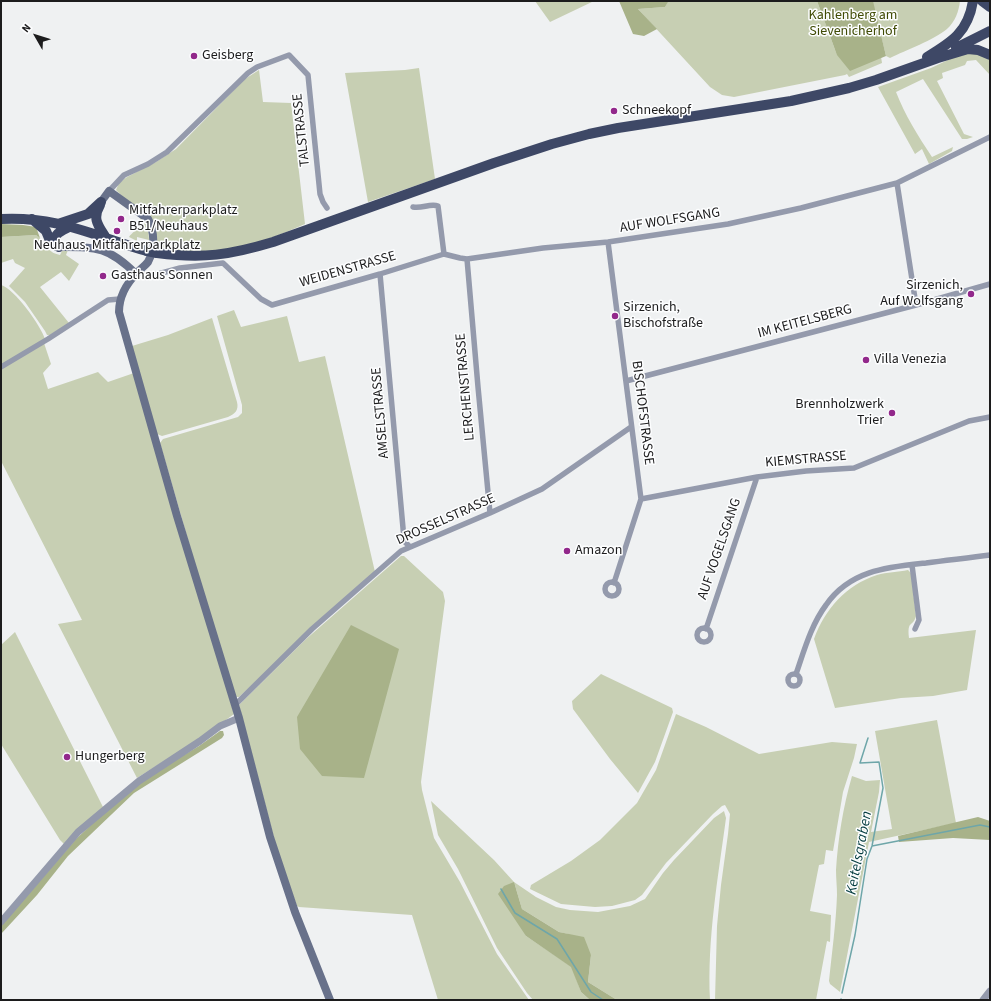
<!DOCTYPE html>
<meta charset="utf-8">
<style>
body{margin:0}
#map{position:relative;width:991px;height:1001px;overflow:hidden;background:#eff1f2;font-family:"Source Sans 3",sans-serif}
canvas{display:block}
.frame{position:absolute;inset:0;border:2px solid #1c1c1d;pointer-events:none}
.north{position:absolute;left:16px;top:16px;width:40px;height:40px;-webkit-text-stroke:3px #fdfeff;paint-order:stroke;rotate:309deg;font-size:11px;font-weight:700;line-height:16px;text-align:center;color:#1c1c1d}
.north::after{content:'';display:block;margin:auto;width:14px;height:18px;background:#1c1c1d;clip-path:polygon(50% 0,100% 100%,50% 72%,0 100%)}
</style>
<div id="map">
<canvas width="991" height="1001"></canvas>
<div class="frame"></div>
<div class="north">N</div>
</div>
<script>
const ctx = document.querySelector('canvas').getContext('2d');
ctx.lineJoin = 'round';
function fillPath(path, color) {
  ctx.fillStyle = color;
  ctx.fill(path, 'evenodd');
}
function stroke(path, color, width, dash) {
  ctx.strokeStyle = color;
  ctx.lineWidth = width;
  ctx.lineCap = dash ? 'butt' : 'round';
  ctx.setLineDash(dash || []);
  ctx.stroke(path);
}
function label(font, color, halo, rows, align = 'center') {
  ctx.font = font + ' "Source Sans 3",sans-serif';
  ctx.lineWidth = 3;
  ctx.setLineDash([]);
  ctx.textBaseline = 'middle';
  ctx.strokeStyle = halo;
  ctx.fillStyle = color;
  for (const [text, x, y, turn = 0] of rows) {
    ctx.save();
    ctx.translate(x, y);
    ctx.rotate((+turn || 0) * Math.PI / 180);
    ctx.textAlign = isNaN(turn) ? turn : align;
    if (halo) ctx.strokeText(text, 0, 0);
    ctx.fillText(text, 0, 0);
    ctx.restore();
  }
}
fillPath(new Path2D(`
 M535,1H594L550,22Z
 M668,1H817L837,55L820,1H960C959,11 955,22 947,29C934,40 906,50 890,58L886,56L876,15L875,19L882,63L849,77L847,74L845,75L734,97L722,95L710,87L638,9L665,7Z
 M967,51L990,58V75L976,60L967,61L965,65L942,73L943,78L937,81L964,134L973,137L967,139H962L923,79L896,92C905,115 918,136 932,157L953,147L952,151L929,164L922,149L915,154L878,87L931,68Z
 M419,68L435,179L368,202L345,73L405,70Z
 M259,70L263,102L291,103L305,224C265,242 221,257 177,251C170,250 163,247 157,245L156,231L119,193L116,190L119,183L127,177L156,162L176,149L245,79Z
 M140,218L143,219L148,228L149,240L137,237V241L129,237C135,229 139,231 140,218Z
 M36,235C47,242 45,252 60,255L62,251L68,250L66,255L79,264L69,281L61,272L40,287L69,323L50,335H47L45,331L25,302L9,286L25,268L15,263L13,259L1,263V237Z
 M1,285C14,288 41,326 45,339L1,365Z
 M234,310L241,327L287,316L299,362L325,356L375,572L239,697H235L233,695L160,443L163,439L238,417L242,413V405L217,316Z
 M212,318L237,402C239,410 235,414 228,417L162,436L157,434L132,346L168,335Z
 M44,343L51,364L43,373L48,389L98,372L108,382L134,373L234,714L207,734L137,778L58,624L82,620L1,461V369Z
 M401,556H404L443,592L445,601L421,782L422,790L434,838L460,882L497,954L529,1000H438L412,915L299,907L297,906L279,857L239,705L305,640Z
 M908,570L911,573L916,616C913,628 907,619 909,638L976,630L967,690L933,696L901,698L835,708L814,639C825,609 846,585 877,575C887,572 898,572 908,570Z
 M15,632L103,807L64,844L60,840L1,744V645Z
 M601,674L672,708L673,712L655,762L638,793L610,759L573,709L572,701Z
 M676,714L706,727L759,754L832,742L857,744L854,758L843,792L833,851L826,850L824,864L819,865L810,911L831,915L830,942L827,941L816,1000H715L717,926L721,885L728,834L730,814L725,805L722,806L713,814L666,863L642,895L635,900L612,906L595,907L561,904L530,889L531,885L571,861L600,840L637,803L656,770Z
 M937,720L956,823L869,842L840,992L830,984L829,981C832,952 836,923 837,895C837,887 836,878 836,870C838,839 843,807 852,776L866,781L880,780L879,792L871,832L892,829L875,731Z
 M431,801L494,860L514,882L536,897L556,907L570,910L598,912L630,906L645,899L663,873L674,860L714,818L724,811L726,818C718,878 707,939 710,1000H617L588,982L591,955L568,934L559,932L522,909L514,882L526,936L572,967L581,992L590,1000H533L527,993L497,948L458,869L438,835Z`), '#c7cfb3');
fillPath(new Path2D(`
 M619,1H668V2L665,7L638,9L657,29L644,36L633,34Z
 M817,1H873L886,56L850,71L837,55Z
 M1,224L23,225L36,227L40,238L36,235L1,237Z
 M351,625L399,649L364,778L322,776L300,749L297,717Z
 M220,731H223L224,735L222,738L134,793L68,856L37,895L1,934V926L76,839L109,808L144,779L199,746Z
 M978,817L990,821V840L953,838L899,842L898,836Z
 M514,882L522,909L559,932L584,937L591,955L588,982L617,1000H590L581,992L571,967L526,936L498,894L504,886Z`), '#a8b289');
stroke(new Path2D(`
 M872,846L980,825L990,827
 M501,889L515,913L557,939L591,992L603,1000
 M842,993L855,935L867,859L872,846L883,788L879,762L860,763L868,738
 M841,999L842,1000`), '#6ea6a9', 1.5);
stroke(new Path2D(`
 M897,183L916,305
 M109,191L124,175L148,164L167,152L248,73L257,67L289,55L308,75L320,194L323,202L327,208
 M608,242L641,499L614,583
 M444,254L460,258L467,259L543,248L608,242L728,224L801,208L897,183L990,137
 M467,259L478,387L490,513
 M139,271L147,277L180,268L223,263L261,299L272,305L380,274L444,254L438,206C430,203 422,209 413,207
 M380,274L404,539L405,542L410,547
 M1,367L48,339L108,300L120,299
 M626,381L916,305L990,284
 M641,499L757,477L806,471L854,468L969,421L990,417
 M912,565L919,620L915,629
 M605 589a7 7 0 1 1 14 0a7 7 0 1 1-14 0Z
 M697 635a7 7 0 1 1 14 0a7 7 0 1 1-14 0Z
 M706,629L757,477
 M796,674C804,651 811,625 826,605C850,570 888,567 926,563C948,560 969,558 990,555
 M788 680a6 6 0 1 1 12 0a6 6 0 1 1-12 0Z
 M235,705L312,629L401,551L490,513L542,489L631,427`), '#949aac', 5.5);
stroke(new Path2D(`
 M1,922L78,832L139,781L200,741L220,726L239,718
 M983,1000L990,991`), '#949aac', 7);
stroke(new Path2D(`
 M101,202L109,191L148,219C155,232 155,249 148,262C145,266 140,269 137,273C126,284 119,297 119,312L177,516L239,718L270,837L295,912L330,1000
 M59,247C96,247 108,246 136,274`), '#68718a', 8);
stroke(new Path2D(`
 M982,1L990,7
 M956,48L990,31
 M927,57C952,42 968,32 973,1
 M100,205C92,219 98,225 106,238
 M1,219C58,216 94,236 147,251
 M32,219L46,231L51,243L59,247
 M61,223L88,214L101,202
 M59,247C49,234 62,231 71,226
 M157,253C203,259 230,255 273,242L494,163L552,144L589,134L618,128L791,101L849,88L876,80L938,58L968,49L978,50L990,55`), '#3e4866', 10);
stroke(new Path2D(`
 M147,251L157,253`), '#3e4866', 10);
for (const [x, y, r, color] of [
 [194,56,4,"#92288b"],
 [614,111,4,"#92288b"],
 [121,219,4,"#92288b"],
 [117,231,4,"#92288b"],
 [103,276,4,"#92288b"],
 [971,294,4,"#92288b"],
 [615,316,4,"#92288b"],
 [866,360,4,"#92288b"],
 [892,413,4,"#92288b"],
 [567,551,4,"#92288b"],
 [67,757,4,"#92288b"]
]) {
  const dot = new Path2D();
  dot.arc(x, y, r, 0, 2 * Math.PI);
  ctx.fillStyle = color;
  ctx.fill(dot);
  stroke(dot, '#fdfeff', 1.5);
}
label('14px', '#404b05', '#fdfeff', [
 ["Kahlenberg am",853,16],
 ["Sievenicherhof",853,32]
]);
label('14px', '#1c1c1d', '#fdfeff', [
 ["Geisberg",202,56],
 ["Schneekopf",622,111],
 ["Mitfahrerparkplatz",129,211],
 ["B51/Neuhaus",129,227],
 ["Neuhaus, Mitfahrerparkplatz",117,246,"center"],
 ["Gasthaus Sonnen",111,276],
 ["Sirzenich,",963,286,"right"],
 ["Auf Wolfsgang",963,302,"right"],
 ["Sirzenich,",623,308],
 ["Bischofstraße",623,324],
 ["Villa Venezia",874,360],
 ["Brennholzwerk",884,405,"right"],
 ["Trier",884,421,"right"],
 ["Amazon",575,551],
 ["Hungerberg",75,757]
], 'left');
label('14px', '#1c1c1d', '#fdfeff', [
 ["TALSTRASSE",302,130,-96],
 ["AUF WOLFSGANG",670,221,-9],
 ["WEIDENSTRASSE",348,270,-16],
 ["IM KEITELSBERG",805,322,-15],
 ["LERCHENSTRASSE",466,387,-95],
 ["AMSELSTRASSE",381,413,-95],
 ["BISCHOFSTRASSE",642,413,83],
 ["KIEMSTRASSE",806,460,-5],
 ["DROSSELSTRASSE",446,520,-24],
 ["AUF VOGELSGANG",720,549,-71]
]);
label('italic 15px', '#053d40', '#fdfeff', [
 ["Keitelsgraben",860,853,-79]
]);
</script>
